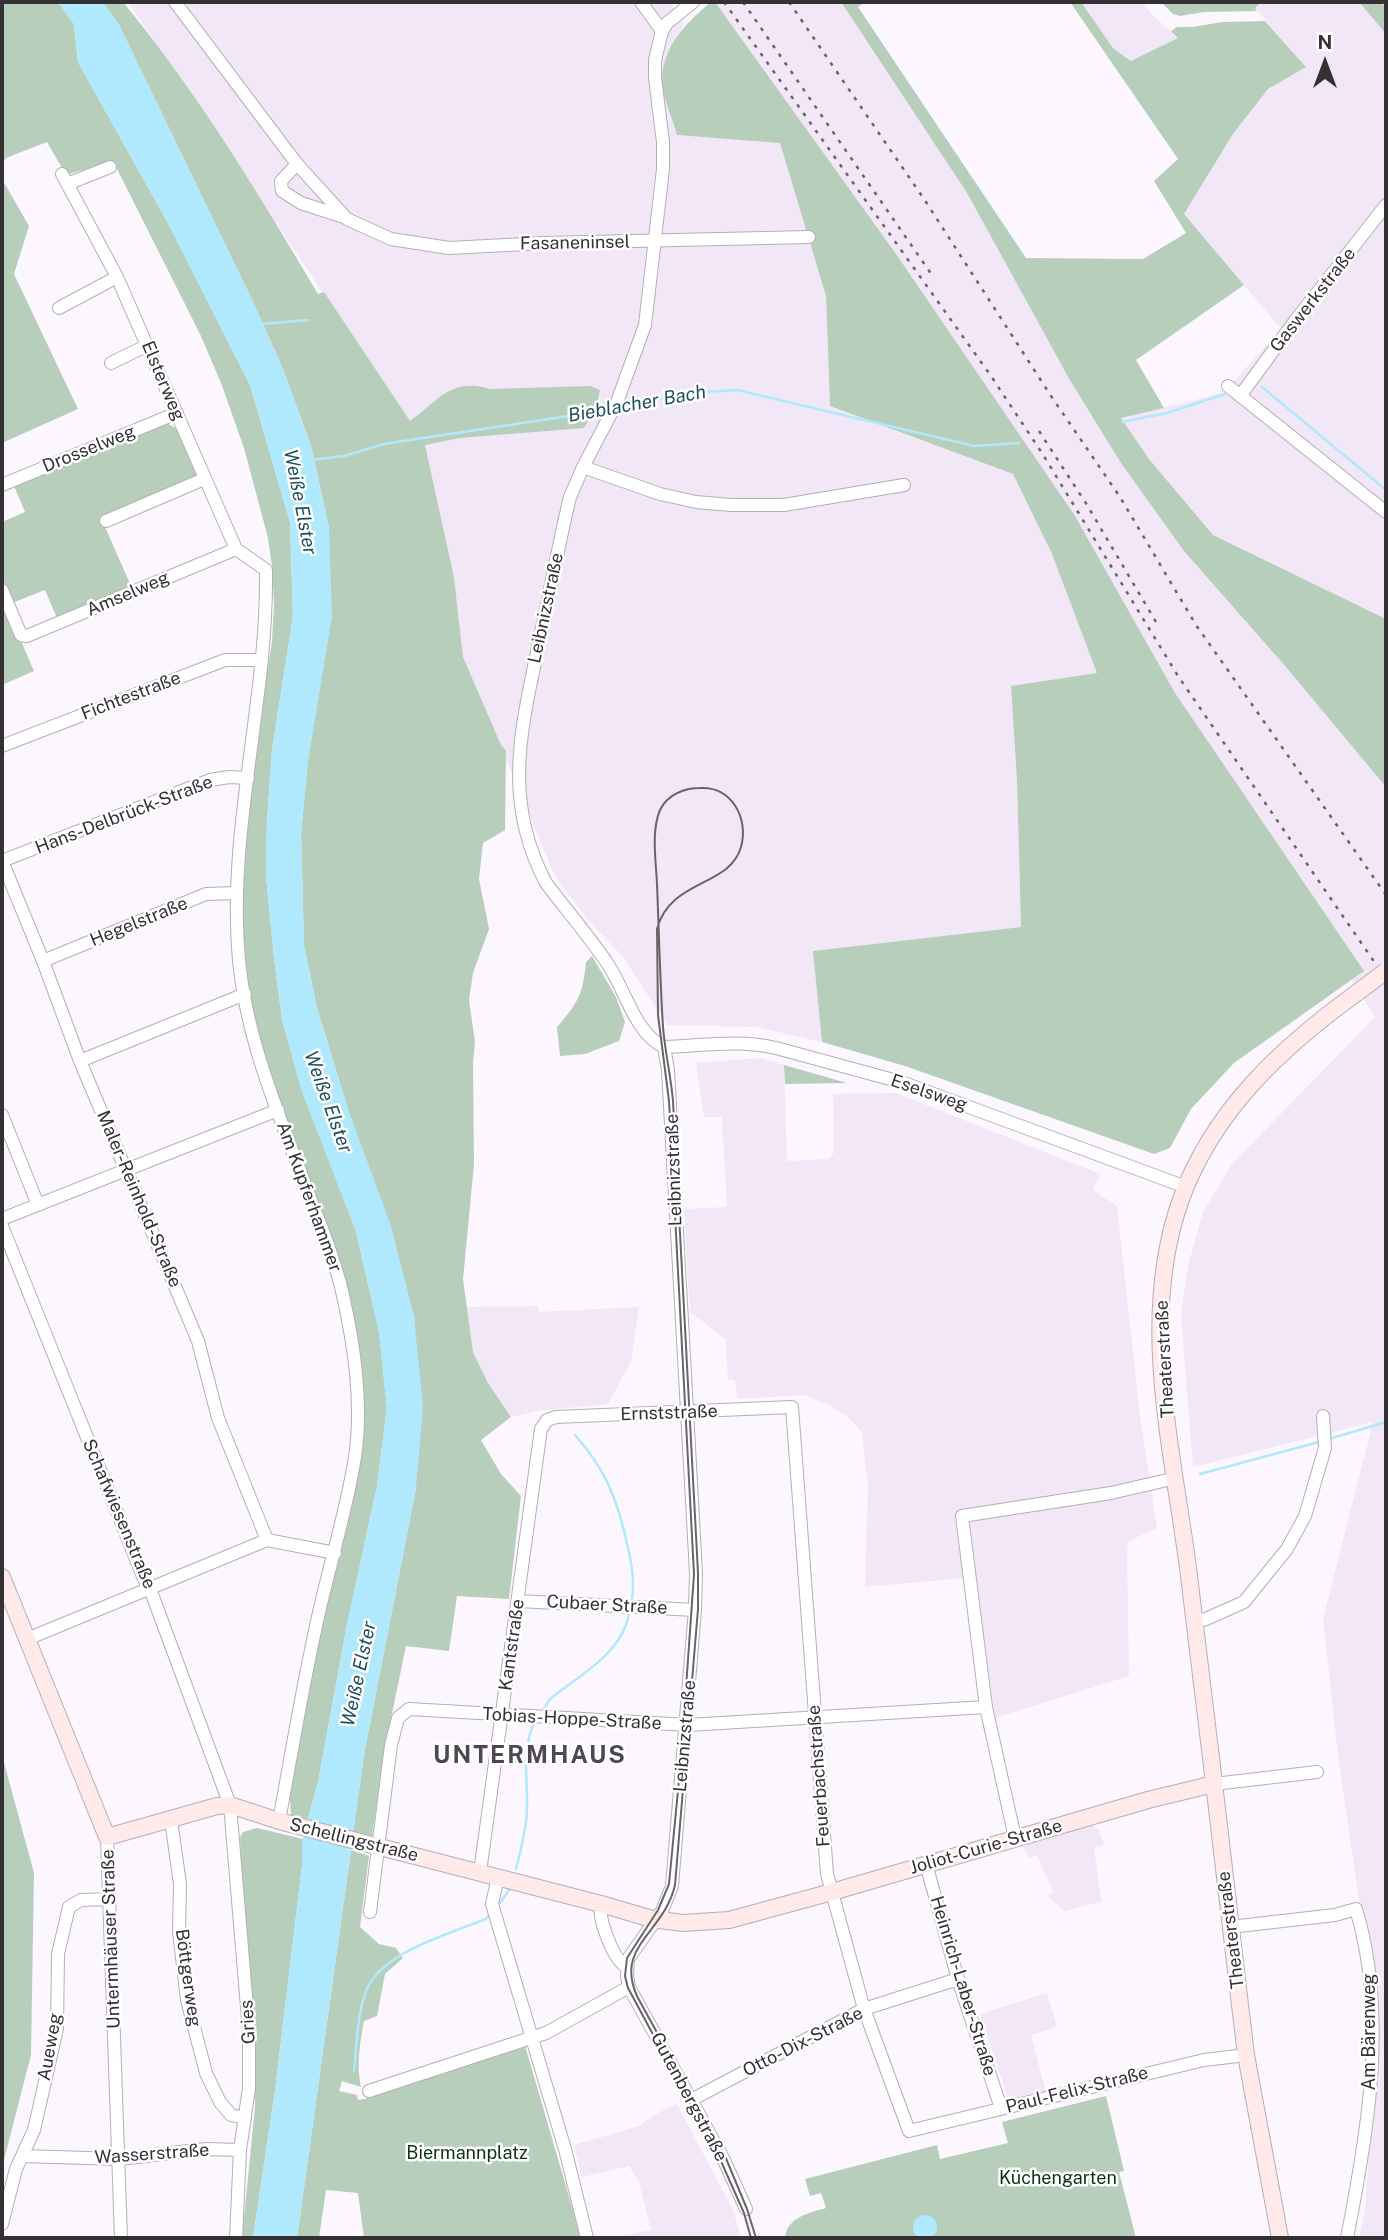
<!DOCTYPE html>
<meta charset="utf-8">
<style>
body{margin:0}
#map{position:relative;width:1388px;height:2240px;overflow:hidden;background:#fcf6fe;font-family:"Public Sans",sans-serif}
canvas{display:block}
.frame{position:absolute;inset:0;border:4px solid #333134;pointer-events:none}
.north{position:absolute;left:1290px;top:28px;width:70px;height:70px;-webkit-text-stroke:5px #fff;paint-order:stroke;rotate:0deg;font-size:19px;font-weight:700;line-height:28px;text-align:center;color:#333134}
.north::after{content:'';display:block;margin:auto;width:24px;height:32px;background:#333134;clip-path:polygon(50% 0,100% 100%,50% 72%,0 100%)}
</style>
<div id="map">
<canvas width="1388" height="2240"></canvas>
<div class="frame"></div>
<div class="north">N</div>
</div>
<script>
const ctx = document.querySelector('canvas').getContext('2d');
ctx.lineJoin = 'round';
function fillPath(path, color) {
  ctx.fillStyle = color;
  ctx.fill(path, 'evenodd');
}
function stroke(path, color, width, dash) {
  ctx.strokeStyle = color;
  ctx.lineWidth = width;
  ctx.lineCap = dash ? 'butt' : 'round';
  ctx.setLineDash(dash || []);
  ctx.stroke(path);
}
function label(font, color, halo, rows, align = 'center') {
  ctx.font = font + ' "Public Sans",sans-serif';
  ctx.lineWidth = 5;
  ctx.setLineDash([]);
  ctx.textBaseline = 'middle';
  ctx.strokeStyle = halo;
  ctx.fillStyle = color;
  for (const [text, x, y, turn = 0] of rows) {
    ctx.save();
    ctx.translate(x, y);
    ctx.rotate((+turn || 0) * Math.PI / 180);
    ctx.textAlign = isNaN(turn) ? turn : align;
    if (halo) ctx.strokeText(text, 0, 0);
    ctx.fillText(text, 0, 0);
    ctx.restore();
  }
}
fillPath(new Path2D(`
 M128,2H669L684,24L666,56L677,135L780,142L826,296L830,406L1013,474L1052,554L1098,673L1011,687L1017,781L1021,927L814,951L822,1042L756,1027L667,1025L623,957L587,919L555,876L463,657L454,577L425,445Z
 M710,2H841L967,193L1009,269L1286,667L1386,787V2238H1359L1365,2210L1378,2031L1338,1755L1323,1619L1373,1422L1193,1467L1181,1315L1188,1266L1203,1212L1232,1164L1375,1017L1140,640L1062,508Z
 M1081,2H1142L1152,15L1179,38L1132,61L1113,48Z
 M1262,2H1359L1386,34V619L1213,535L1149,459L1120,417L1188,402L1224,392L1281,329L1184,214L1233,134L1268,89L1306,67L1255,8Z
 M760,1058L784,1065L787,1161L829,1159L834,1152L833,1094L896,1093L1100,1174L1093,1190L1117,1206L1140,1416L1157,1528L1129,1541L1127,1549L1129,1676L995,1718L975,1577L865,1587L868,1486L862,1433L849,1418L829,1405L804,1395L737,1399L735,1380H728L726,1340L690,1312L684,1209L727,1207L722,1117H704L696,1063Z
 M538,1306V1312L639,1307L631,1361L608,1404L537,1411L511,1417L488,1383L473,1352L466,1307Z
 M1092,1825L1099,1830L1104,1845L1094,1847L1101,1902L1064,1911L1048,1896L1053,1892L1037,1855L1028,1858L1023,1846Z
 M1047,1993L1057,2027L1031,2035L1047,2096L1010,2104L980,2014Z
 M677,2104L733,2210L741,2238H610L651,2230L639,2182L629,2166L582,2177L574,2145L639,2126L656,2114Z`), '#f2e7f6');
fillPath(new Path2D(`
 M2,2H58L74,24L78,62L169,225L250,385L290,522L293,616L272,750L267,822L266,876L274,958L282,1019L301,1088L356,1231L379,1332L387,1408L377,1486L347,1625L318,1782L308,1819L291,1816L290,1799L293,1769L320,1626L360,1453L354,1333L271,1081L249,998L243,955L242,878L256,748L272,641L274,604L272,566L268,538L244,448L221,383L200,334L113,161L66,175L47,142L6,158L2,164Z
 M102,2H123C197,92 259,194 318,294L324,292L410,421C438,401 451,377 490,389L590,386L600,390L597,404L584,428L460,438L425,445L454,577L463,657L501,745L506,751L505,830L483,843L479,879L489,929L473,973L469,1000L475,1042L473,1063L474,1164L463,1279L473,1352L488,1383L511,1417L481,1440L501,1474L521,1496L509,1599L457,1596L449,1651L406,1646L384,1752L372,1836L353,1831L365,1749L416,1488L347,1106L317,1008L304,946L301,834L329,528L311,446L283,369L252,300L119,25Z
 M711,2H715L896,254L1075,516L1175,693L1364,971L1234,1063L1191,1109L1170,1148L1154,1154L905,1066L822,1042L813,951L1021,927L1017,781L1011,686L1097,673L1052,554L1013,474L830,406L826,296L780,143L677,135C673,119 663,99 662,82C662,46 686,23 711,2Z
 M841,2H864L858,7L1026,258L1143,259L1186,233L1154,181L1178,159L1070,2H1081L1113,48L1131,61L1178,38L1171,31L1177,27H1193L1222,22L1265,21L1306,67L1268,89L1233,134L1184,214L1244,285L1136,360L1164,408L1121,418L1149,459L1213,535L1386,619V787L1286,667L1184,551L1121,463L1071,382L967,193Z
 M1161,2H1262L1255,8L1257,11L1204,12L1180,16L1173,14Z
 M1359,2H1377L1386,6V34Z
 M2,179L29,226L14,274L78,409L2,443Z
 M167,423L179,430L199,476L102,520L131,586L57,618L45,590L12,603L2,576V522L25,512L14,486Z
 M2,597L34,671L2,685Z
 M592,956L616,997L625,1022L619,1041L585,1054L560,1056L557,1027C578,1003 583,994 586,962Z
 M784,1065L847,1083L785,1084Z
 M2,1755L34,1873L31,2055L2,2168Z
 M257,1828L303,1839L302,1866L275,2091L253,2238H242L255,2107L254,2046L244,1925L240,1837L243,1832Z
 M351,1850L369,1856L360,1927L379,1944L396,1948L403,1958L385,1974L377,2016L364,2021C360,2043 356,2065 361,2087L342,2081L339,2091L357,2095L358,2100L364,2099L524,2042L581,2238H364L358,2193L326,2190L319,2238H297Z
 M1106,2096L1124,2171L1119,2172L1136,2238H785C787,2217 809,2213 826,2208L821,2193L810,2196L805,2179L937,2145L940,2159L1008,2143L1002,2122Z`), '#b7cfba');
fillPath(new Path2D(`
 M58,2H103L119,25L252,300L283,369L311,446L329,528L332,616L308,762L301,834L304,946L317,1008L347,1106L391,1226L414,1316L423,1407L416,1488L365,1749L297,2238H253L275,2091L302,1866V1842L318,1782L347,1625L377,1486L387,1408L379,1332L356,1231L301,1089L282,1019L274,958L266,875L267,822L272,750L293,616L290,522L250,385L169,225L78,62L74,24Z
 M913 2227a12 12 0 1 1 24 0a12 12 0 1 1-24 0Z`), '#b0e9fd');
stroke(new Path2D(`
 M262,324L308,320
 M1262,387L1386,490
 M618,408L688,393L737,390L974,446L1019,443
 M1122,422L1167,413L1225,394
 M311,460L344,456L384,444L608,410
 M575,1435C606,1470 617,1499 627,1543C631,1562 635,1579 632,1598
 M1329,1439L1386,1422
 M1200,1474L1319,1442
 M543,1710L550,1699C578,1676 622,1654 629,1614
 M516,1869C521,1850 526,1830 527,1810C528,1780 521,1752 534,1723
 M500,1903L509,1890
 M354,2071C357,2046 357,2007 369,1985C387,1951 451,1933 486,1919L491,1914`), '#b0e9fd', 2.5);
const minor = new Path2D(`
 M175,2L297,164L347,219L391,239L449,248L544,243L809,237
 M641,2L662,31
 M693,2L667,23L662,31L655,60V78L663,142V169L645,325L617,402L583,467L570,497C559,543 550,591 540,638C522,726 501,798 546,883C567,911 590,937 609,966C626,992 635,1033 664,1047L668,1070L696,1573L695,1610L672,1886L662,1911L628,1959L627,1976L629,1987L723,2158L746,2209
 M297,164L281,181L282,191L301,203L344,217
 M62,174L117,277L236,549L266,570C268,701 227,829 239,960C247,1046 284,1126 313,1206C324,1233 335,1262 342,1291C354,1344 363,1402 355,1457C346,1514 328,1569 316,1626C302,1690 291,1756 279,1821
 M67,184L110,167
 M59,308L117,277
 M111,363L148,345
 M1228,386L1386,512
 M1240,396L1295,321L1386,205
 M583,467L660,494L696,502L731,505H784L904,485
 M2,485L177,413
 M106,521L204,479
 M2,590L21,635L27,636L236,549
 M2,746L225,660H262
 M2,861L43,961L80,1061L198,1341L218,1418L267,1540
 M2,861L210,780L229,777L248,778
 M43,961L206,894L237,893
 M664,1047C701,1046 739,1039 776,1048L901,1082L1186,1187
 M80,1061L245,994
 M2,1115L38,1205
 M2,1219L278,1110
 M2,1226L144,1579L152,1594L230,1805L249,2031V2088L240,2150L236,2238
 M518,1601L695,1610
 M1195,1621L1206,1619L1244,1602L1287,1549L1305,1516L1325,1448L1323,1416
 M27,1639L267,1540L335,1553
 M1214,1784L1317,1772
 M171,1820L180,1884L179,1932L187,2000L206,2073L220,2102L231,2115L245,2118
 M107,1837L121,2238
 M1015,1838L986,1707L962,1516L1111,1493L1176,1478
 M926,1864L958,1979L1001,2108
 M480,1872L541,1429L547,1420L556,1417L792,1407L827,1874L864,2009L909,2131L1204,2060L1246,2055
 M498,1877L492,1904L565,2149L587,2238
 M601,1904C598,1919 613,1960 627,1967
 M370,1912L391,1745L398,1718L409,1709L688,1725L986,1707
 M1230,1927L1335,1915L1356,1909C1388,2015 1368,2132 1347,2238
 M369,2091L546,2033L629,1987
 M691,2100L864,2009L958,1979
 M22,2156L119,2159L206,2149L240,2150
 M2,2224L16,2169L34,2130L57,2029L58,1954L69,1907L81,1900L110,1899`);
const secondary = new Path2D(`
 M2,1577L107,1837L217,1806L230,1805L279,1821L601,1904L652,1919L683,1923L729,1920L832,1892L1148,1800L1214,1784
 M1280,2238L1246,2055L1238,1988C1222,1851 1206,1713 1189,1576C1174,1454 1138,1323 1180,1202C1212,1111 1282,1047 1358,992`);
stroke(minor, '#b4afb6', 14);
stroke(secondary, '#b4afb6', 18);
stroke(minor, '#fff', 12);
stroke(secondary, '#ffe9e9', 16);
stroke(new Path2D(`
 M751,2238L744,2213L720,2159L628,1988L625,1976L627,1958L658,1910L669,1884L681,1759L694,1574L669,1101L658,1015L657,929C670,879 730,887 741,847C749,819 732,786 700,788C684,788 667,795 660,810C651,831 656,861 657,884C659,932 660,980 663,1027C665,1052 671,1077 673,1101L698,1573V1609L675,1885C664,1934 613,1946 638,1998L725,2156L747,2209L756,2238`), '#686569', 2);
stroke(new Path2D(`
 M724,2L991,376L1042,453L1178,676L1386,979
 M743,2L934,278
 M789,2L924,199L1051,396L1120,497L1196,625L1386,895
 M1039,431L1087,505L1156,622`), '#686569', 2.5, [3.5, 7]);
const secondaryBridge = new Path2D(`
 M1358,992L1386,971`);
stroke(secondaryBridge, '#b4afb6', 18, []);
stroke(secondaryBridge, '#ffe9e9', 16);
label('18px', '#333134', '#fff', [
 ["Fasaneninsel",575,243,-1],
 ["Gaswerkstraße",1313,300,-52],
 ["Elsterweg",163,381,67],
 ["Drosselweg",89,449,-22],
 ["Amselweg",128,594,-23],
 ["Leibnizstraße",546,608,-78],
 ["Fichtestraße",131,696,-21],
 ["Hans-Delbrück-Straße",124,815,-21],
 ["Hegelstraße",139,922,-22],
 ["Eselsweg",929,1093,19],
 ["Leibnizstraße",674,1170,-92],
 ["Am Kupferhammer",309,1197,70],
 ["Maler-Reinhold-Straße",139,1199,67],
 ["Theaterstraße",1165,1359,-93],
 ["Ernststraße",669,1413,-2],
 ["Schafwiesenstraße",119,1514,67],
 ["Cubaer Straße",607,1605,3],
 ["Kantstraße",512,1645,-82],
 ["Tobias-Hoppe-Straße",572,1719,3],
 ["Leibnizstraße",685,1736,-85],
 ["Feuerbachstraße",819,1776,-94],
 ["Schellingstraße",354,1840,14],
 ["Joliot-Curie-Straße",986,1847,-16],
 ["Theaterstraße",1231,1930,-97],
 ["Untermhäuser Straße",111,1939,-92],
 ["Böttgerweg",188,1978,82],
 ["Heinrich-Laber-Straße",963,1986,73],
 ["Gries",248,2022,-93],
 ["Am Bärenweg",1369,2032,-90],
 ["Otto-Dix-Straße",803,2042,-27],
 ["Aueweg",50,2047,-80],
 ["Paul-Felix-Straße",1077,2090,-14],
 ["Gutenbergstraße",689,2097,62],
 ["Wasserstraße",152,2154,-4]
]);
label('18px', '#073412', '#fff', [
 ["Biermannplatz",467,2153],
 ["Küchengarten",1058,2178]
]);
label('italic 19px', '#1e4e5c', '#fff', [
 ["Bieblacher Bach",637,404,-10],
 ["Weiße Elster",300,502,79],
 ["Weiße Elster",328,1102,70],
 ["Weiße Elster",359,1674,-78]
]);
ctx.letterSpacing = '2px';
label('bold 24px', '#4d484f', '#fff', [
 ["UNTERMHAUS",530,1756]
]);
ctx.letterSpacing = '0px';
</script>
